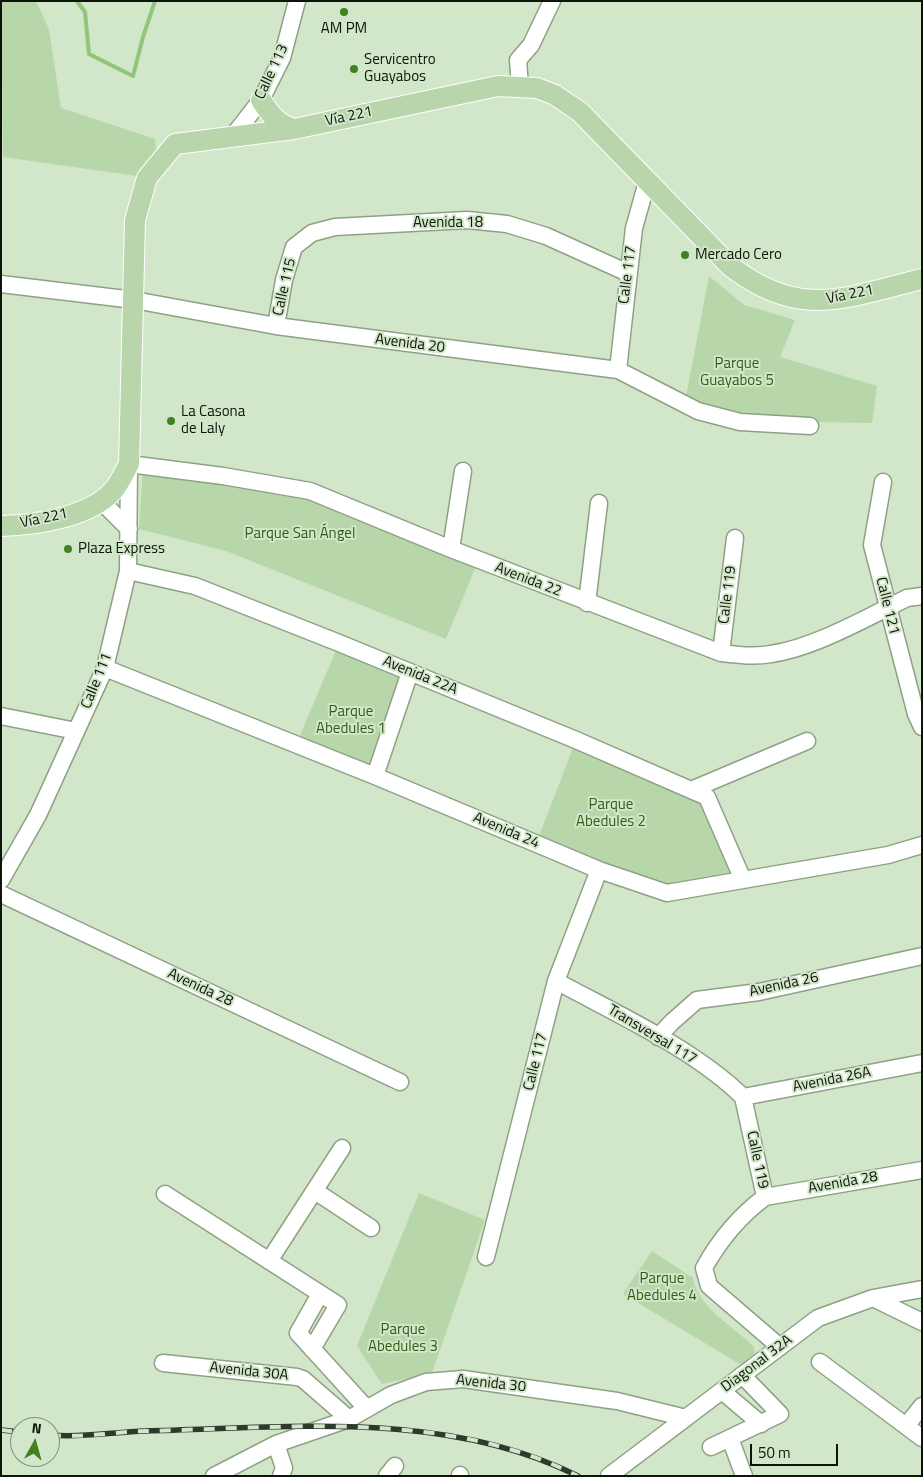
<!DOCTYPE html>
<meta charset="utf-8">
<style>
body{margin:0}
#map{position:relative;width:923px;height:1477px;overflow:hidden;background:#d2e6c9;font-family:"Titillium Web",sans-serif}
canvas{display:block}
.frame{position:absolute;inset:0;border:2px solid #0d140a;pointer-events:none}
.north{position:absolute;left:10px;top:1417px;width:50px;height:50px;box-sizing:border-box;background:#d2e6c9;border:1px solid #83927d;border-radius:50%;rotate:7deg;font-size:14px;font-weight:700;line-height:20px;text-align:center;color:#0d140a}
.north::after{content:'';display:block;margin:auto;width:18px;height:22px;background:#43811f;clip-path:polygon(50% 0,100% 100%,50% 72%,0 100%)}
.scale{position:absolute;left:750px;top:1444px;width:88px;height:22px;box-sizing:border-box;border:2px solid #0d140a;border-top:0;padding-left:6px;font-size:15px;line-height:18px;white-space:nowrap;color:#0d140a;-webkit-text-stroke:4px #d2e6c9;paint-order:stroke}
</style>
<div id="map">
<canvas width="923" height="1477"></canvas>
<div class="frame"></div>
<div class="north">N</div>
<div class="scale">50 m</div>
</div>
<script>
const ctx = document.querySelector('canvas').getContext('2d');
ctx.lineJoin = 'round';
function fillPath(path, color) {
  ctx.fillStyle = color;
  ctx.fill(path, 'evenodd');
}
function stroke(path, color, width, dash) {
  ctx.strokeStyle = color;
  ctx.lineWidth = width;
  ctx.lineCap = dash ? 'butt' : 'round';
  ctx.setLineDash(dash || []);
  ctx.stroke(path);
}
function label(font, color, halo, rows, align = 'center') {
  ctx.font = font + ' "Titillium Web",sans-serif';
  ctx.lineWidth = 4;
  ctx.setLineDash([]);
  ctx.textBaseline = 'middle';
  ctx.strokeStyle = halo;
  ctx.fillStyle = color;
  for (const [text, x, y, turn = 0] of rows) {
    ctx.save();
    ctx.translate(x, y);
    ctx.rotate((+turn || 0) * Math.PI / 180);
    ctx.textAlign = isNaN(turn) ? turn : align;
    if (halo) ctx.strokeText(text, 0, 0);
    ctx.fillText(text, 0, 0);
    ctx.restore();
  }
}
fillPath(new Path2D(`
 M1,1H36L49,30L61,108L155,139L157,158L137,176L3,157Z
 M709,276L744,305L795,320L780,357L877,386L872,423L763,421L685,402Z
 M143,466L310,491L476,566L446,639L226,551L139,529Z
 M339,643L410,672L375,776L296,745Z
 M576,740L707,797L743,880L667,893L536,844Z
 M419,1193L485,1220L432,1373L382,1384L357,1346Z
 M652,1251L693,1278C698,1308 734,1326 754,1347L755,1356L743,1366L623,1294Z`), '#b7d7aa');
stroke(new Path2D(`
 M77,1L85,12L89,54L133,76L143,37L155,1`), '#91c57a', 4);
const minor = new Path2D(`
 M520,86L518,60L531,45L552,1
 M233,136L261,100L282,58L297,1
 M1,284L134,300L276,326L618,370L698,411L740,422L810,426
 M276,326L284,280L294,247L312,233L335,227L467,220L507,224L546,236L628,273
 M618,370L634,228L647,182
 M883,482L872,545L916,714L922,727
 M101,501L129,529
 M451,549L463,471
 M128,571L195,586L339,643L576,740L707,797L743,880
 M587,603L599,503
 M721,653L735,538
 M105,668L375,776L599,870L667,893L888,855L922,845
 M1,716L76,731
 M375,776L410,672
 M691,790L807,741
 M1,880L38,815L105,668L128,571L129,464L223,476L310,491L451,549L721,653C738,655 754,657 771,654C814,648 868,617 907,598L922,596
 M1,894L400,1082
 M556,981C617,1014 694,1049 743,1097
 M658,1037L672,1022L697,1000L759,992L922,956
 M743,1097L765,1197C738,1217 720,1239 704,1268L709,1286L780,1347
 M743,1097L922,1063
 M315,1191L371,1228
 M165,1194L338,1305L312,1349
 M765,1197L922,1170
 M486,1257L556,981L599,870
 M269,1261L342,1148
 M320,1294L298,1333L367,1409
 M873,1298L922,1322
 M820,1362L906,1426
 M163,1363L297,1377L303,1379L349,1419
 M722,1391L761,1424
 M922,1406L906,1426L922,1438
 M730,1438L744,1476
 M276,1444L284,1468L281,1476
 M711,1447L780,1414L742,1375
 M460,1475V1476
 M214,1476L276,1444L349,1419L391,1395L426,1382L463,1379L617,1401L686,1418
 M387,1476L395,1466
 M609,1476L818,1318L873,1298L922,1289`);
const major = new Path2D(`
 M261,100C270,114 277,124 294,129
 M1,526C36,525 94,517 116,487C121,480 125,471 129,464L135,220L147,178L175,144L294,129L498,86L537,88L555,95L580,112L730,266C800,320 844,298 922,279`);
stroke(minor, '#8ea186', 19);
stroke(major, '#fff', 22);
stroke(minor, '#fff', 16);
stroke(major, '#b9d5ac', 20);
const rail = new Path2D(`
 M1,1430L20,1432
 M50,1435C81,1438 114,1432 145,1431C288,1428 445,1409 578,1476`);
stroke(rail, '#30392c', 5.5);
stroke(rail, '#d2e6c9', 4, [11]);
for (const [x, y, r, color] of [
 [344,12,5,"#43811f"],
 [354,69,5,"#43811f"],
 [685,255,5,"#43811f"],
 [171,421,5,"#43811f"],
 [68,549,5,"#43811f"]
]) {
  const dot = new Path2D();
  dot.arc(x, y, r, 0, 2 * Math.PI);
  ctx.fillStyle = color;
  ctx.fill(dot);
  stroke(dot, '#d2e6c9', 2);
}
label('15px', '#0d140a', '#d2e6c9', [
 ["AM PM",344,29,"center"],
 ["Servicentro",364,60],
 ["Guayabos",364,77],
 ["Mercado Cero",695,255],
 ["La Casona",181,412],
 ["de Laly",181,429],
 ["Plaza Express",78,549]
], 'left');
label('15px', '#0d140a', '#d2e6c9', [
 ["Calle 113",272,72,-65],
 ["Vía 221",349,117,-12],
 ["Avenida 18",448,223],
 ["Calle 117",628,275,-83],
 ["Calle 115",285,287,-77],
 ["Vía 221",850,295,-11],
 ["Avenida 20",410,344,7],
 ["Vía 221",44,519,-12],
 ["Avenida 22",528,580,21],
 ["Calle 119",728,595,-83],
 ["Calle 121",887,606,76],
 ["Avenida 22A",420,676,22],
 ["Calle 111",97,681,-68],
 ["Avenida 24",506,831,23],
 ["Avenida 26",784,985,-12],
 ["Avenida 28",200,988,25],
 ["Transversal 117",652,1035,31],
 ["Calle 117",536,1062,-76],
 ["Avenida 26A",832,1080,-11],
 ["Calle 119",757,1160,78],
 ["Avenida 28",843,1183,-10],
 ["Diagonal 32A",757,1364,-37],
 ["Avenida 30A",249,1372,6],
 ["Avenida 30",491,1384,6]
]);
label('15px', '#305f14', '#d2e6c9', [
 ["Parque",737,364],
 ["Guayabos 5",737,381],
 ["Parque San Ángel",300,534],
 ["Parque",351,712],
 ["Abedules 1",351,729],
 ["Parque",611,805],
 ["Abedules 2",611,822],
 ["Parque",662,1279],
 ["Abedules 4",662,1296],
 ["Parque",403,1330],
 ["Abedules 3",403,1347]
]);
</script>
